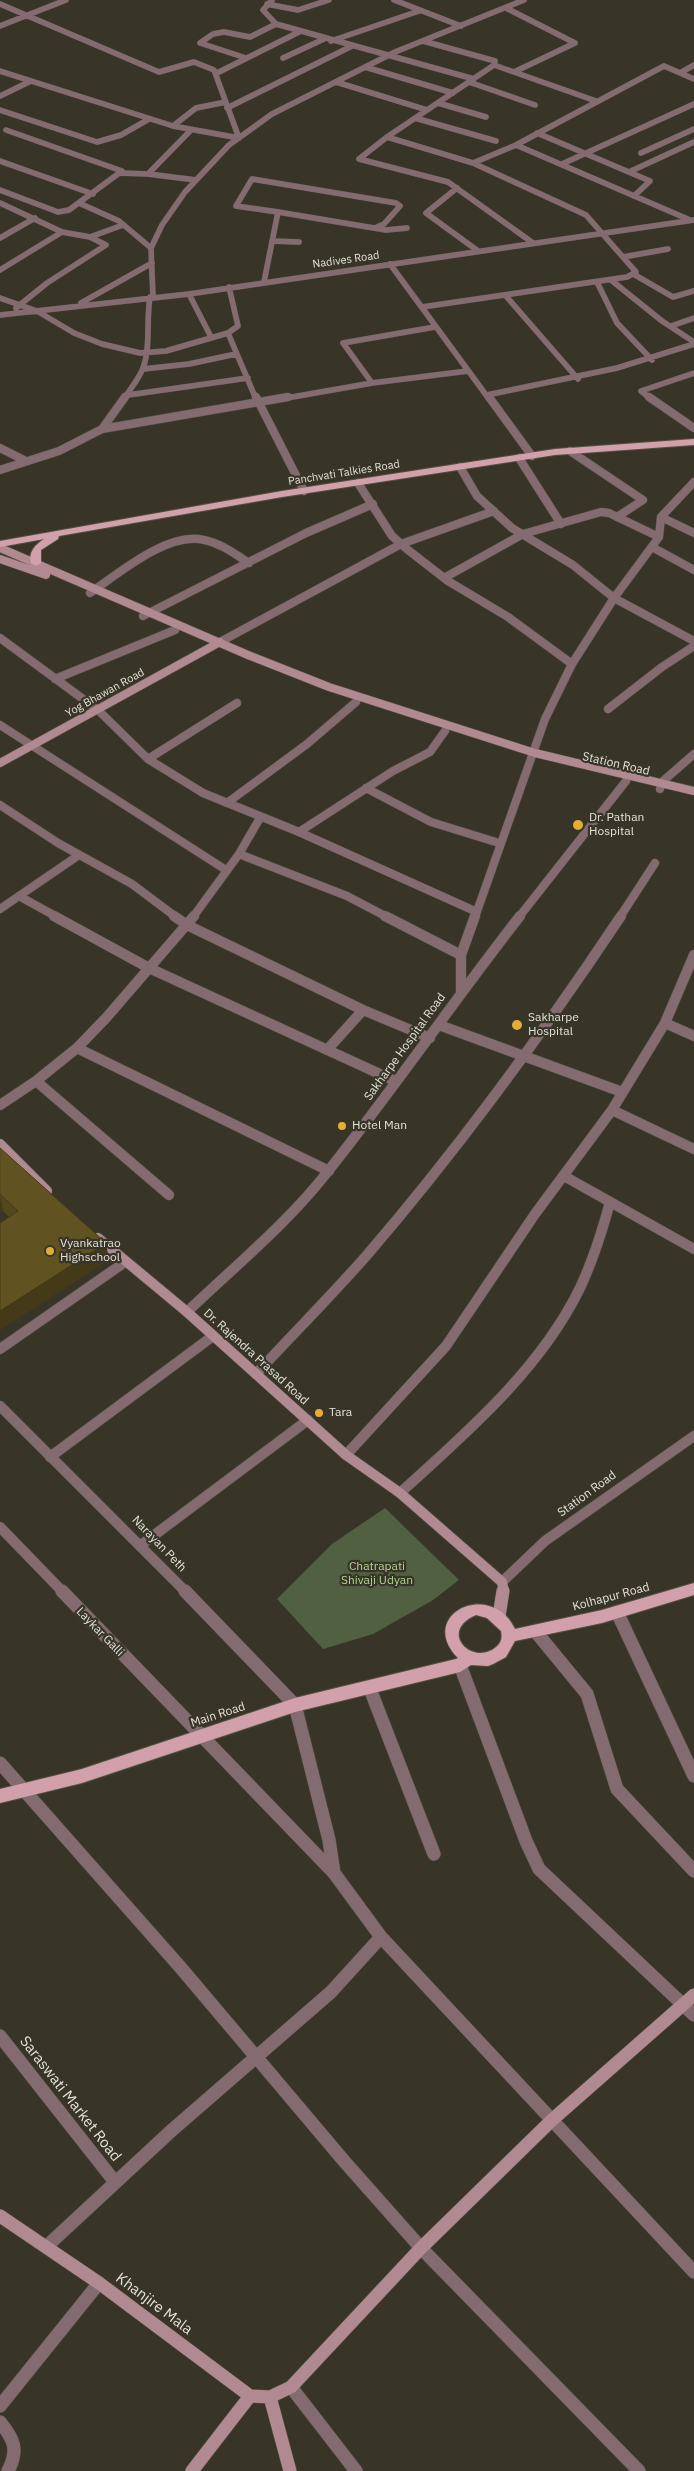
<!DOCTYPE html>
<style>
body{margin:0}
canvas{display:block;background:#383528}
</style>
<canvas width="694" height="2471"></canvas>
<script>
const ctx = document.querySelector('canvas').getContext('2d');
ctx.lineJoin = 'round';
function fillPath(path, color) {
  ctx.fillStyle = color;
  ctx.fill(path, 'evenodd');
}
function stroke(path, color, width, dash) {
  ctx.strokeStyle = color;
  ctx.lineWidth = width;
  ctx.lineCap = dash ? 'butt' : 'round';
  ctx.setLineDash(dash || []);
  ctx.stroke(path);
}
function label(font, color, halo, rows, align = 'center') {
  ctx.font = font + ' "IBM Plex Sans",sans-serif';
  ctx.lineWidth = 4.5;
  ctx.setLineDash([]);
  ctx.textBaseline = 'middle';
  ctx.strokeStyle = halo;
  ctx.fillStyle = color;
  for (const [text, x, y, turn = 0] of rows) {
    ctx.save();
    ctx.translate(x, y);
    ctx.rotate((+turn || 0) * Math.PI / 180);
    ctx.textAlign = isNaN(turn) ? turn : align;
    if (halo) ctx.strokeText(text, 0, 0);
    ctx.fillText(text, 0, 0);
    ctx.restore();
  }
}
fillPath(new Path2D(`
 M385,1508L459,1580L433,1600L373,1634L323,1649L277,1599L332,1544Z`), '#506041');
const streetFar3 = new Path2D(`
 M272,0L263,10L276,24L474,79
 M394,0L461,26
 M0,4L159,72L194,62L214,70L239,138
 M267,4L298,10L329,0
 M506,8L575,43
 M0,26L66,0
 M331,41L419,11
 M423,41L495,61L494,65L596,101
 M246,58L200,43L213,34L224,32L250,37L276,24
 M283,58L324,39
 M365,67L453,93
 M0,71L173,126L239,138
 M514,72L575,43
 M217,73L299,32
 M680,73L694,65
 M336,82L427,110
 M469,82L535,105
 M0,96L31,81
 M438,103L486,117
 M227,108L352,46
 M0,110L97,142L121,135L149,119
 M415,118L496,141
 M173,126L196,108L226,102
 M537,133L650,181L634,196
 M387,137L359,159L448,182L533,243
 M641,153L694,129
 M0,161L93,194
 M473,163L516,145
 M562,164L694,104
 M629,172L694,142
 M120,173L148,174L191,130
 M148,174L196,180
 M457,188L426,213L478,251
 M0,190L58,212L69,210L122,171L6,130
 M0,203L62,232
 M79,203L119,221L151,248
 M278,212L236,206L252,179L396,203L400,206L384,224L375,228
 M690,220L516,145L664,66L694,79
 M90,237L123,225
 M0,238L35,218
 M272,241L299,242
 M623,257L668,249
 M390,264L489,399
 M0,270L62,232L90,237L106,245L47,283L16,308
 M635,275L673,297L694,291
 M611,280L662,321L694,342
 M264,282L278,212L386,230L407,228
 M597,282L617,323L652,360
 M189,294L211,337
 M506,296L578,379
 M153,297L151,248L162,225L185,192L229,145L272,114L395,52L524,0
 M0,298L37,311L74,333L102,344L140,353L166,351L228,333L238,326L229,287
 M81,303L152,263
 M422,307L627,277L636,272L586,215L473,163L387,137L494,65
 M0,315L189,294L694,220
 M671,326L694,318
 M228,333L256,399
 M143,369L189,364L236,354
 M372,383L468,371
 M128,395L248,378
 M487,395L617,368L694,344
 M124,399C130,389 139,379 143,368C151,346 146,320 150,297
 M281,399L372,383L343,343L435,327
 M651,399L641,391L694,373`);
const streetFar2 = new Path2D(`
 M256,397L304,491
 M489,397L532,456
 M649,397L694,428
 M102,429L288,397
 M0,448L26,461
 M570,451L643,500L617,517
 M519,458L561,524
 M460,467L477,496L512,528L573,565L614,598L694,641
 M0,470L59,451L102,429L125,397
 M358,483L392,536L408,550L448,581L508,617L572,664
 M661,517L694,533
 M652,547L694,570
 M444,578L523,534L601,512L609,513L659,537
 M90,593C118,574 168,531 204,540C220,543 235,554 249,563
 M143,616L306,533L373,504
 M0,638L98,710L148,759L203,793L299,832L477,912
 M220,642L401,544L494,511
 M55,679L175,630
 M608,709L662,667L694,646
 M0,725L226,870
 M148,759L237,703
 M366,788L431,822L499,843
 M660,789L662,782L694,754
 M227,803L307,744L356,702
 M0,805L58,843L132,884L176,917
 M299,832L393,771L430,752L445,731
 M239,854L347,896L387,917
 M19,896L57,917
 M0,909L79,855
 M193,917L239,854L260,818
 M475,917L545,719L572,664L614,598L659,537L661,517L694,482
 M519,917L626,781
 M620,917L655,863`);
const streetFar1 = new Path2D(`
 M54,916L149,968L395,1081
 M174,916L187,925L363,1010L430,1038
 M385,916L461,955
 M461,991V955L475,916
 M665,1023L694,1036
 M439,1025L622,1092
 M77,1048L329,1171
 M327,1050L363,1010
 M36,1081L169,1195
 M0,1105L36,1081L77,1048L106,1018L194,916
 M612,1110L694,1149
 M564,1176L694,1249
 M187,1312C235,1266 288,1223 329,1170C395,1087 455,999 520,916
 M0,1349L125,1262
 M256,1374C293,1334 331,1296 367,1255C459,1148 543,1033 621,916
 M0,1406L186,1592
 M346,1455L446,1346L535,1214L612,1110L665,1023L694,955
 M50,1457L213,1336
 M400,1493C466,1433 540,1370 580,1288C593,1260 602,1232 610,1202
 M0,1527L63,1592
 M141,1545L308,1420
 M502,1582L545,1541L694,1436`);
const street = new Path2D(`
 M62,1591L334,1873L381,1937L694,2272
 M185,1591L295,1705L329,1840L334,1873
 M617,1612L694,1776
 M536,1632L587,1694L617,1789L694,1871
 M460,1665L526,1841L539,1869L694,2015
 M370,1689L434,1854
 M0,1763L181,1968L344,2161L421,2248L639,2471
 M0,2036L115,2182
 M47,2246L171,2131L331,1992L381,1937
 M291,2387L356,2471
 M0,2406L99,2283
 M0,2422C14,2439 19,2450 8,2471`);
const secondaryFar2 = new Path2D(`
 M0,548L248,655L329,687L535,753L694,791
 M0,559L46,575
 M0,763L220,642`);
const secondaryFar1 = new Path2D(`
 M0,1144L47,1191
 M98,1238L187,1312L346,1455L400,1493L502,1582L504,1592`);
const secondary = new Path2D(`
 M499,1616L503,1591
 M0,2216L99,2283L250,2396L270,2397L291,2387L421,2248L552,2120L694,1995
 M270,2397L290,2471
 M192,2471L250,2396`);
const primary = new Path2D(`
 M694,439V445L555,455L282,497L59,536L58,539L41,550V563L36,566L31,563C28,552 35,545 44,539L0,547V541L282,491L555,449Z
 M694,1583V1595L602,1623L515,1641L506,1657L493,1664L488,1666L471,1665L460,1672L295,1712L82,1783L0,1803V1789L82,1769L295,1698L456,1659L458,1658C416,1614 491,1579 515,1629L602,1610ZM476,1615L487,1618L501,1631C503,1640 500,1645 492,1650C468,1663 440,1630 476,1615Z`);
stroke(streetFar3, '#535144', 6);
stroke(streetFar2, '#535144', 9);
stroke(streetFar1, '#535144', 11);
stroke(street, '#535144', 14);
stroke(secondaryFar2, '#535144', 9);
stroke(secondaryFar1, '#535144', 11);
stroke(secondary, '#535144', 14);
stroke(primary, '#535144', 2);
stroke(streetFar3, '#846b70', 5.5);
stroke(streetFar2, '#846b70', 8);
stroke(streetFar1, '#846b70', 10);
stroke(street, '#846b70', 13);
stroke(secondaryFar2, '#b08991', 8);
stroke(secondaryFar1, '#b08991', 10);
stroke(secondary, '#b08991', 13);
fillPath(primary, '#d2a0aa');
fillPath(new Path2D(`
 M0,1148L109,1260L9,1217L3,1211L0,1212Z`), '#53471c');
fillPath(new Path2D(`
 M0,1195L3,1211L0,1212Z
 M106,1243L109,1260L0,1330V1311Z`), '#443a17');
const building = new Path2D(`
 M0,1148L106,1243L0,1311V1223L18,1211L0,1194Z`);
fillPath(building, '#615321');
stroke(building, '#443a17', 1);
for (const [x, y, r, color] of [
 [578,825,6,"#e5ad36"],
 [517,1025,6,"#e5ad36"],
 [342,1126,5,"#e5ad36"],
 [50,1251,5,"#e5ad36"],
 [319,1413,5,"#e5ad36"]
]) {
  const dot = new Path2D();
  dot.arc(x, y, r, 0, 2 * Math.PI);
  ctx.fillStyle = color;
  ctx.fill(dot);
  stroke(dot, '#383528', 2);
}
label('11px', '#e3e1da', '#383528', [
 ["Nadives Road",346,260,-8],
 ["Panchvati Talkies Road",344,473,-9],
 ["Yog Bhawan Road",105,693,-29]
]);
label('12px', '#e3e1da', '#383528', [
 ["Station Road",616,764,13],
 ["Sakharpe Hospital Road",405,1047,-54],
 ["Dr. Rajendra Prasad Road",256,1357,42],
 ["Station Road",587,1494,-36],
 ["Narayan Peth",159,1544,46],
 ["Kolhapur Road",611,1597,-15],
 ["Laykar Galli",100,1632,46],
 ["Main Road",218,1715,-18]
]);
label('12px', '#e3e1da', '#383528', [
 ["Dr. Pathan",589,818],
 ["Hospital",589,832],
 ["Sakharpe",528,1018],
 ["Hospital",528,1032],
 ["Hotel Man",352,1126],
 ["Vyankatrao",60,1244],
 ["Highschool",60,1258],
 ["Tara",329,1413]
], 'left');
label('12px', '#b1d58f', '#383528', [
 ["Chatrapati",377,1567],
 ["Shivaji Udyan",377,1581]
]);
label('15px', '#e3e1da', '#383528', [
 ["Saraswati Market Road",70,2099,52],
 ["Khanjire Mala",154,2304,37]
]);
</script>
